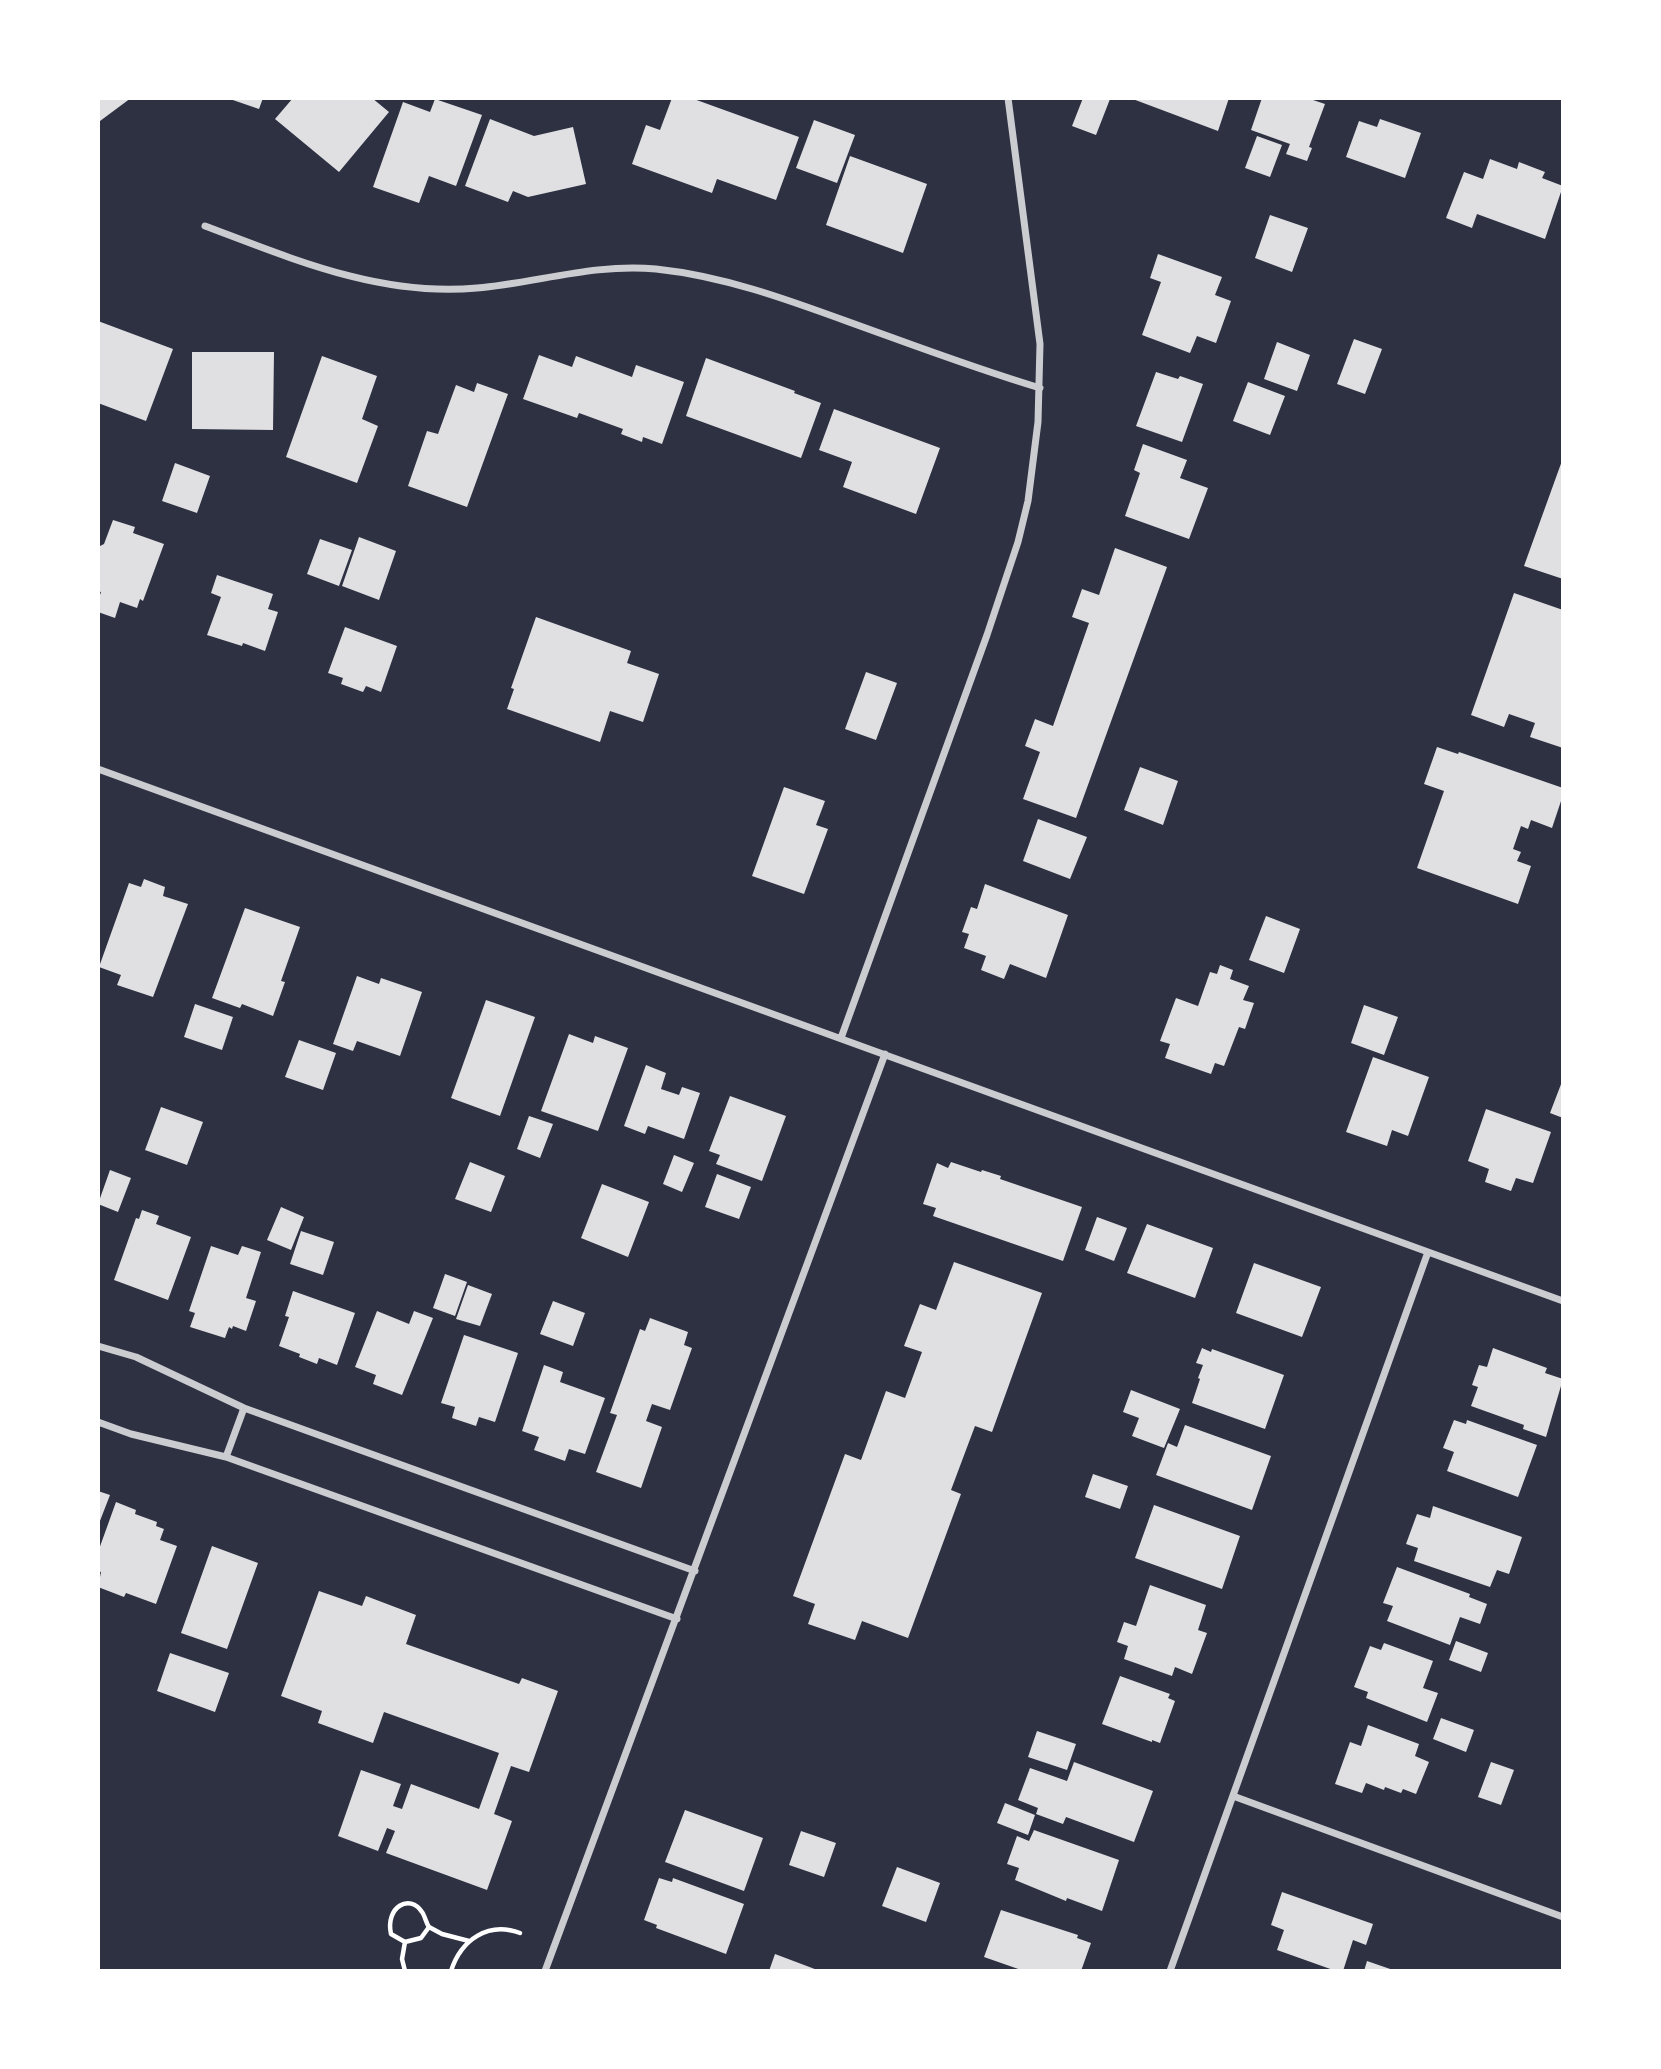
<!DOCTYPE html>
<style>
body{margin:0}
#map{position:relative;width:1661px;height:2069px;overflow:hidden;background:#2d3142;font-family:Lato,sans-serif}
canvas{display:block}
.frame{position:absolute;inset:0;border:100px solid #fff;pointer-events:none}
</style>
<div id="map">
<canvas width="1661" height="2069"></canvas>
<div class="frame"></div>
</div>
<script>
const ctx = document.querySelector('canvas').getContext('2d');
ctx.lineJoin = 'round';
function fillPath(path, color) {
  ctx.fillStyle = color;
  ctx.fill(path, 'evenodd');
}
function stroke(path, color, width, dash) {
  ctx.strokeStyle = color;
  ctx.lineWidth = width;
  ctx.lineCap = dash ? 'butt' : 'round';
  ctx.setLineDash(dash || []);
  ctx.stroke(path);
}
fillPath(new Path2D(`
 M98,98H131L100,121L98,118Z
 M227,98H263L259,109Z
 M293,98H372L389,112L339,172L275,119Z
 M672,98H691L799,137L776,200L717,179L712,193L632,164L646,125L660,130Z
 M1083,98L1110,99L1096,135L1072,126Z
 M1130,98H1229L1218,131Z
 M1262,98H1307L1325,104L1309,147L1312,148L1307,161L1286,154L1290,144L1251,130Z
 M435,99L482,115L456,186L429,176L419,203L373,187L403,102L430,112Z
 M490,119L534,136L573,127L586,184L528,197L513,191L508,202L465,186Z
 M1380,119L1421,133L1405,178L1346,157L1359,121L1377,127Z
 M814,120L855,135L837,183L796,168Z
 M1257,136L1282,145L1270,177L1245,168Z
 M850,156L927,184L903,253L826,225Z
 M1490,159L1517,169L1519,162L1545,172L1542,178L1563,186L1545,239L1477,214L1472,228L1446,218L1464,172L1483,179Z
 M1270,215L1308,228L1292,272L1255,258Z
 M1158,254L1222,277L1215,295L1231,301L1216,343L1197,336L1190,353L1142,335L1161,282L1150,278Z
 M98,321L173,349L146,421L98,403Z
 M1354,339L1382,349L1365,394L1337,384Z
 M1277,342L1310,355L1297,391L1264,379Z
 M192,352H274L273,430L192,429Z
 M539,355L572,367L576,356L632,377L636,365L684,382L662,444L643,437L642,442L621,434L623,429L579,413L577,418L523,399Z
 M322,356L377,376L362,419L378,426L357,483L286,457Z
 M706,358L795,391L794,393L821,403L801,458L686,416Z
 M1156,372L1178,379L1180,376L1203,384L1182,442L1136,426Z
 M1248,382L1285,396L1270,435L1233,421Z
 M477,383L508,394L467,507L408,486L427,431L438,434L456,385L474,392Z
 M834,409L940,448L916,514L843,487L852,462L819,450Z
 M1143,444L1187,460L1180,478L1208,488L1189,539L1125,516L1140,473L1134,470Z
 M1563,458V579L1524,566Z
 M175,463L210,476L197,513L162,501Z
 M113,520L135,527L133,533L164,544L143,601L140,599L137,608L120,602L115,618L98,612V601L101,592L98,591V552L100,546L104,544Z
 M359,537L396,551L379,600L342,586Z
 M320,539L352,550L339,586L307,574Z
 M1115,548L1167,567L1076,818L1023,799L1040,752L1025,746L1035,719L1053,726L1089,623L1072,617L1082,589L1099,595Z
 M217,575L273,594L268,609L278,612L265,651L243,643L242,646L207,635L221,597L211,593Z
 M1514,593L1563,610V748L1530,737L1535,723L1509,714L1504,727L1471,715Z
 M536,617L631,651L627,663L659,674L643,722L610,711L600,742L507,709L514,689L511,688Z
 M345,627L397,646L381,692L366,686L363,692L341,684L343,678L328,673Z
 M866,672L897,683L876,740L845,729Z
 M1437,747L1458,754L1459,752L1563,788V795L1552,828L1531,820L1528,829L1521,826L1513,849L1521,852L1517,861L1531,866L1518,904L1417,868L1444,791L1424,784Z
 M1140,767L1178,781L1163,825L1124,810Z
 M784,787L825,801L816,825L828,829L804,894L752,876Z
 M1038,819L1087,837L1070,879L1023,861Z
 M144,879L165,887L163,896L188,904L153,997L117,985L121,975L99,967L129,883L141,887Z
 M985,884L1068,915L1046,978L1010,964L1004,979L981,970L986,956L964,948L969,934L962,932L971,907L977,909Z
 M245,908L300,927L281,981L285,982L273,1016L242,1004L240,1008L212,998Z
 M1266,916L1300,929L1284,973L1249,960Z
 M1220,965L1233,970L1230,979L1249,986L1243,1000L1254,1003L1245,1029L1239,1027L1224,1066L1215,1063L1211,1074L1165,1058L1170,1044L1160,1041L1176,998L1198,1006L1210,972L1217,974Z
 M357,976L379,984L381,978L422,992L400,1056L357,1041L353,1051L333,1044Z
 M486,1000L535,1017L500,1116L451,1098Z
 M195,1004L233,1017L222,1050L184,1037Z
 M1364,1005L1398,1017L1384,1055L1351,1043Z
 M569,1034L593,1043L595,1036L628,1048L598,1131L541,1111Z
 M299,1040L336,1053L323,1090L285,1077Z
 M1373,1057L1429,1077L1408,1136L1392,1130L1387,1146L1346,1132Z
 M646,1065L666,1073L661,1089L679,1095L682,1087L700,1093L684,1139L648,1126L645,1134L624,1126Z
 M1563,1079V1118L1550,1113Z
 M730,1096L786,1116L762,1181L716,1164L720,1155L709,1151Z
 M161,1107L203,1122L187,1165L145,1150Z
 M1486,1109L1551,1132L1533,1183L1516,1178L1511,1191L1485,1182L1489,1169L1468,1161Z
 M529,1116L553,1124L540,1158L517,1149Z
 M674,1155L694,1163L682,1192L663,1184Z
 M470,1162L505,1176L491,1212L455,1199Z
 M951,1162L981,1172L982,1170L1001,1176L1000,1179L1082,1207L1063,1261L933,1216L936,1208L923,1204L937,1163L948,1168Z
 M110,1170L131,1178L118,1212L98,1204Z
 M717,1174L751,1187L739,1219L705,1207Z
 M602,1184L649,1202L628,1257L581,1238Z
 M281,1207L304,1217L291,1250L267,1240Z
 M142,1210L159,1216L156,1224L191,1237L168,1300L114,1280L136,1218L139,1219Z
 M1097,1217L1127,1228L1114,1261L1085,1250Z
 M1147,1224L1213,1248L1195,1298L1127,1273Z
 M301,1231L334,1242L323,1275L290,1264Z
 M211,1246L238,1255L242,1246L261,1252L246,1298L256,1301L246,1331L233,1326L232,1329L229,1327L225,1338L190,1327L195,1313L189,1311Z
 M954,1262L1042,1293L992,1432L975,1426L951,1490L961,1494L908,1638L862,1621L855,1640L808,1624L815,1604L793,1596L845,1454L861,1460L886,1391L905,1398L922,1352L904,1346L920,1304L936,1310Z
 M1254,1263L1321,1287L1302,1337L1236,1313Z
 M445,1274L467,1282L455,1316L433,1308Z
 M468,1285L492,1294L480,1326L456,1319Z
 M293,1291L355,1313L337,1365L319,1358L317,1364L299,1357L300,1354L279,1346L289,1317L285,1316Z
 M553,1301L585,1313L573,1346L540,1334Z
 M377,1311L409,1324L414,1311L433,1318L402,1395L373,1384L376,1375L355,1367Z
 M650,1318L688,1332L684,1345L692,1348L670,1410L652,1404L646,1421L662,1427L641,1488L596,1472L617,1415L610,1413L640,1329L645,1331Z
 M464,1335L518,1353L495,1422L479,1417L476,1426L452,1418L455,1407L441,1403Z
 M1202,1348L1211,1352L1212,1349L1284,1375L1265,1429L1192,1403L1200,1379L1198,1378L1203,1365L1196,1363Z
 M1493,1348L1547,1368L1545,1373L1563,1379L1546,1437L1523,1429L1524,1425L1471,1406L1478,1387L1472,1385L1479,1365L1487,1367Z
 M544,1365L563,1372L560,1382L605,1398L585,1454L569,1449L565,1461L534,1450L539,1437L522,1431Z
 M1131,1390L1180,1409L1164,1448L1132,1436L1139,1418L1123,1412Z
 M1454,1420L1466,1424L1467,1420L1537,1445L1518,1497L1447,1471L1454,1452L1443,1448Z
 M1185,1425L1271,1456L1252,1510L1156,1475L1168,1443L1177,1447Z
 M1093,1474L1128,1486L1120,1509L1085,1497Z
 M98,1491L110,1495L98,1526Z
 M116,1502L136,1510L135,1514L157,1522L156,1526L164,1529L160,1540L177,1546L156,1604L126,1593L124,1597L98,1587L101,1572L98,1571V1552Z
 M1154,1505L1240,1536L1222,1589L1135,1558Z
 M1433,1506L1522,1537L1509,1574L1497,1570L1490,1587L1414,1561L1418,1548L1406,1544L1417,1514L1430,1518Z
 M212,1546L258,1563L227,1649L181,1633Z
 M1397,1567L1470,1594L1469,1597L1487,1604L1480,1624L1460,1617L1450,1645L1387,1621L1393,1606L1383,1603Z
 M1150,1585L1206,1605L1198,1630L1207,1633L1192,1674L1175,1667L1172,1676L1124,1659L1128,1646L1117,1642L1124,1622L1136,1626Z
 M319,1591L362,1606L366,1596L416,1615L406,1644L519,1684L522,1678L558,1691L529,1772L511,1766L494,1814L512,1821L487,1890L386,1853L395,1831L387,1828L378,1851L338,1836L361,1770L401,1784L393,1806L402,1809L411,1784L479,1809L499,1753L384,1712L373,1743L318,1723L322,1711L281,1696Z
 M1456,1641L1488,1653L1481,1672L1449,1660Z
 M1384,1643L1433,1661L1423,1688L1438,1693L1427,1722L1366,1698L1368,1692L1354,1687L1370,1646L1381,1650Z
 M170,1653L229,1673L215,1712L157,1691Z
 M1120,1676L1170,1694L1168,1698L1175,1701L1160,1743L1152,1740V1742L1102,1724Z
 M1441,1718L1474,1730L1466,1752L1433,1739Z
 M1368,1725L1419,1744L1415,1756L1429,1762L1416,1794L1403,1789L1401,1793L1385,1787L1384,1790L1366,1783L1362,1793L1335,1784L1350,1742L1361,1746Z
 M1037,1731L1076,1744L1067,1770L1028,1757Z
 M1074,1762L1153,1791L1134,1842L1066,1817L1063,1824L1036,1814L1038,1808L1018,1800L1030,1768L1067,1781Z
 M1491,1762L1514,1770L1501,1805L1478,1797Z
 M1005,1803L1035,1815L1028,1835L997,1823Z
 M685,1810L763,1838L744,1891L665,1862Z
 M1034,1830L1119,1860L1102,1911L1067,1898L1066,1901L1015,1880L1019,1868L1007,1864L1017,1836L1029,1841Z
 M801,1831L836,1843L824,1877L789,1865Z
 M897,1867L940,1883L926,1922L882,1906Z
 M659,1878L672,1882L673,1878L744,1904L726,1954L656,1928L657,1925L644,1920Z
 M1282,1892L1373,1924L1366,1945L1353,1940L1343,1971H1336L1277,1950L1284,1930L1271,1925Z
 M1001,1910L1078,1935L1077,1938L1091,1943L1081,1971H1024L984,1957Z
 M775,1954L820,1971H769Z
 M1367,1961L1396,1971H1364Z`), '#e0e0e3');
stroke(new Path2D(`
 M429,1927L421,1938L405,1942L391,1934C385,1907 410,1893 422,1912C425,1916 426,1923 429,1927L442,1934L469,1941
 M405,1942L402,1959L405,1971
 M451,1971C461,1940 488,1921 520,1933`), '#fff', 4.5);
stroke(new Path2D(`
 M205,226C293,259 380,297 477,288C536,283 595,263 656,269C723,276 786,299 849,322C913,345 976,369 1040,388
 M98,769L1563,1301
 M841,1038L987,635L1018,542L1028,501L1038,422L1040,344L1008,98
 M98,1346L136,1357L244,1408L695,1571
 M98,1422L131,1434L226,1457L677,1619
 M226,1457L244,1408
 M1233,1796L1563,1917
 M545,1971L885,1054
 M1170,1971L1428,1252`), '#caccd0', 7);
</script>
